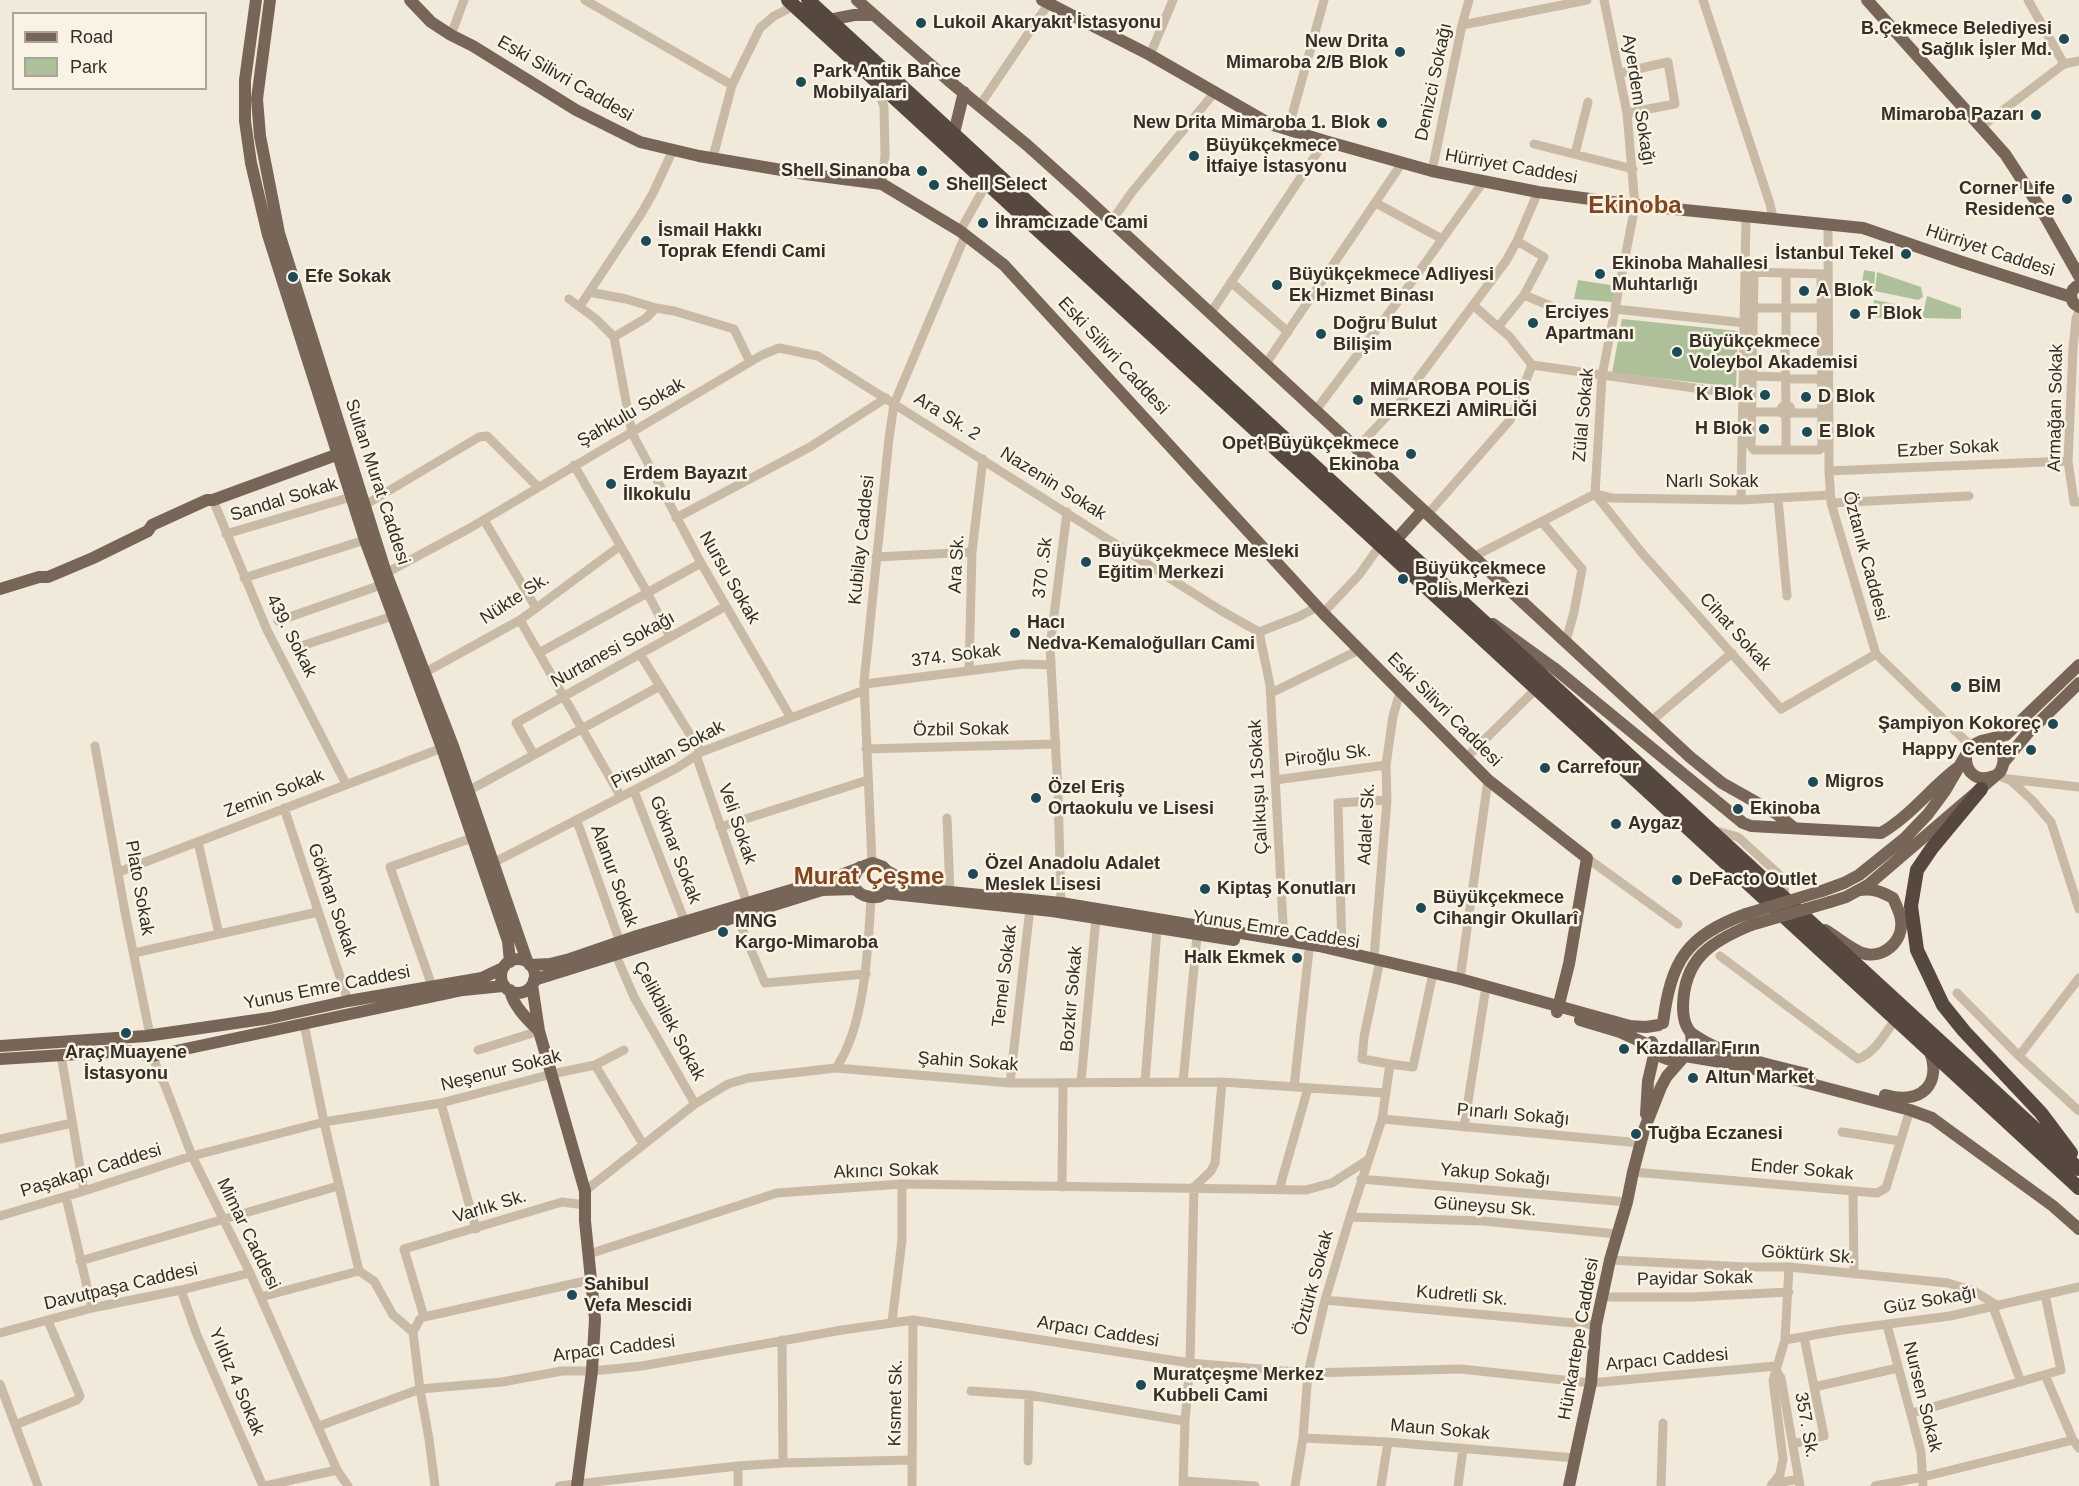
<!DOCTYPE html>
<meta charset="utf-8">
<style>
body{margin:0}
#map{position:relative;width:2079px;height:1486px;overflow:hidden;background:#f1e9d9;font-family:Arial,sans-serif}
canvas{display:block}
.legend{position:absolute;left:12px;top:12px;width:195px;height:78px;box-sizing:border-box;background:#f9f3e5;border:2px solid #aba499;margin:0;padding:8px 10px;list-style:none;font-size:18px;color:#352d26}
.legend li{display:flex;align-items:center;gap:12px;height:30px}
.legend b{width:30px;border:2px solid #aba499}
</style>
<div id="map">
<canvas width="2079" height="1486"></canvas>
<ul class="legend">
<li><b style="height:8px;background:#776658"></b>Road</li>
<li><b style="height:16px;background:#aec099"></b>Park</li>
</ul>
</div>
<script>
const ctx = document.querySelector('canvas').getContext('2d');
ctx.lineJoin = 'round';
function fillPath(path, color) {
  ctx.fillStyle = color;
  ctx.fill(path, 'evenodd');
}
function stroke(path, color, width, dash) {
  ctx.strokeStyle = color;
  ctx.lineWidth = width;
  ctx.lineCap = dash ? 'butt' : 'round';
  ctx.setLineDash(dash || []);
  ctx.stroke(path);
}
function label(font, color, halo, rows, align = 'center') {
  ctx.font = font + ' Arial,sans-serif';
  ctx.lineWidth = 5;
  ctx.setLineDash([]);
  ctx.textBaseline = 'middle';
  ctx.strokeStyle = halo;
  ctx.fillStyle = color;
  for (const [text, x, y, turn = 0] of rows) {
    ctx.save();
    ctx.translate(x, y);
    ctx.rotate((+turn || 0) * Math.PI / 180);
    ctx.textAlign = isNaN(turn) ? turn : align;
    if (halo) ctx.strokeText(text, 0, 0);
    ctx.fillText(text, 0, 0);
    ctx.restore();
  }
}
fillPath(new Path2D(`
 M1864,270L1875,272L1874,291L1861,289Z
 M1877,272L1921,287L1923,297L1918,300L1875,291Z
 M1578,280L1616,286L1612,302L1574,299Z
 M1927,296L1961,308V319L1922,318Z
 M1874,300L1901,305L1899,319L1873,317Z
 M1622,319L1738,331L1736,387L1612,373Z`), '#aec099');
stroke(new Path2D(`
 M585,0L732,85
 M1703,0L1770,204L1773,218
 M2028,0L2064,64
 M1462,25L1587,0
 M451,35L464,0
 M1150,55L1173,0
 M1620,73L1668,62L1675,104L1627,113
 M876,83L884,107L885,155L882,184
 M980,105L1051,0
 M1981,127L2064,64L2079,61
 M1288,130L1324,0
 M1534,144L1633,169
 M1575,154L1588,102
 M713,157L732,85L760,28L774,16L794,6
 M1432,171L1462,25L1469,0
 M1376,203L1442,239
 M1111,222L1132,192L1215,92
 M1828,224L1829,471L1831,503L1876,654L1971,746
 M960,231L987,183
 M1517,241L1544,257L1524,295
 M1748,272L1825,274
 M1754,272L1751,446L1754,450H1819L1822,447L1821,274
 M1231,282L1288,332
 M589,292L626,299L656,308
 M569,299L596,319L614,337L632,433L701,563L791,718
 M1473,305L1498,327
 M580,306L641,214L653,193L673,150
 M1753,308H1820
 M1615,309L1745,323
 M2079,311L2076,319L2073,348L2068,461L2074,502H2079
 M1210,314L1325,141
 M1786,336V273
 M614,337L646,318L656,308L674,311L734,329L750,362
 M1752,341L1781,342
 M1789,343H1821
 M1785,346L1786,405
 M1265,365L1402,163
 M1532,365L1744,395
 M1532,365L1509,336L1498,327L1524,295L1553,307
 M1752,376L1786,377
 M1786,379H1822
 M1781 410a5 5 0 1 1 10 0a5 5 0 1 1-10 0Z
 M1316,410L1398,301L1483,182
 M1751,412H1781
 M1790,413H1822
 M1786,415V450
 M1356,449L1402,400L1506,261L1517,241L1538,192
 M574,465L647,592L670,637
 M1829,471L2068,461
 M1595,494L1602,376L1635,206L1627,113L1604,0
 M1595,494L1642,553L1781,709L1876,654
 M1595,494L1612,498L1741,500L1830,495
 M1778,499L1787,596
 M213,500L267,630L346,784
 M1741,500L1746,215
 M1831,503L1969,496
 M365,505L479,437L487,436L538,487
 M1427,515L1510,420L1532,365
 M676,518L810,447L886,398
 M484,520L536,608
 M1542,522L1582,569L1574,612L1566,641
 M226,534L351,497
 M876,557L972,552
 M1473,557L1595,494
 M386,573L470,528L762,355L779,348L818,356L1220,610L1259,632
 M244,578L365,540
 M1323,613L1359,575L1381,544
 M520,620L621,797
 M278,621L381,585
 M1259,632L1270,685L1284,941
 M1259,632L1298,617L1317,607
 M298,647L393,616
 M539,653L701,563
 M640,654L701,752
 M969,671L972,552L983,459
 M424,673L520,620L620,546
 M865,684L1023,664L1051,665
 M1271,693L1359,650
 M1650,722L1732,653
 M95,746L125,912L150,1035
 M866,749L1056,744
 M534,755L516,723L726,606
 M696,755L747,903
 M1466,758L1536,689
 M1996,775L2010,780L2031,799L2051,822L2079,909
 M2009,779L2079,787
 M1275,780L1386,765
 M468,791L660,686
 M634,791L685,922
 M284,808L348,1001
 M947,818L950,892
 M577,821L620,942
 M720,827L868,780
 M1713,830L1738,837L1784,879L1785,899
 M198,842L219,934
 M1587,858L1678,924
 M493,863L677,768L701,752L865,690
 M872,863L864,682L889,438L894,404L965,236
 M119,872L442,748
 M1061,903L1058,791L1050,647L1067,512
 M737,917L765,983L866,974
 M1342,951L1338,803L1387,800
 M134,953L318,912
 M615,953L634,997L695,1104
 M1720,956L1858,1059C1875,1053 1886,1032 1896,1018
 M1374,958L1387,800L1386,765L1393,716L1400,692
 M1460,979L1488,780
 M432,986L390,867L472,838
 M1957,993L2019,1056L2079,1111
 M304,1024L324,1122L359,1271L374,1281L393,1315L413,1332
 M478,1050L539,1031
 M61,1055L84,1191
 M152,1056L166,1088L192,1156L250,1273L337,1470L348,1486
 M2019,1056L2079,978
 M1390,1064L1413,1067L1432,978
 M595,1065L624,1050
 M836,1068C865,1026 868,949 871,898
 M1081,1082L1096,918
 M1145,1082L1157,929
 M1183,1082L1197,936
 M1010,1083L1030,908
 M1294,1087L1309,950
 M441,1103L476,1229
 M1382,1119L1641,1143
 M1464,1127L1485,993
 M1842,1132L1900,1141
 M0,1139L72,1123
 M1633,1172L1877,1193L1886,1188L1910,1110
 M1361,1179L1627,1202
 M1062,1187L1063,1084
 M1279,1190L1308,1088
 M585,1191L695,1104L728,1084L748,1078L836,1068L1010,1083L1222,1082L1385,1093
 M1853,1192L1854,1274
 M66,1197L92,1308
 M0,1216L84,1191L192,1156L324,1122L441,1103L552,1074L595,1065L643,1144
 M1350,1217L1483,1221L1617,1234
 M589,1254L777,1193L902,1184L1306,1190L1332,1183L1369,1159
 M1610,1260L1745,1267H1789L1948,1283L1974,1291L1998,1306
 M80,1261L338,1186
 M181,1290L197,1335L263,1486
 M261,1297L359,1271
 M1603,1297H1692L1789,1292
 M1325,1300L1596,1325
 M1993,1307L2021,1382
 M424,1317L404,1249L562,1202L585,1205
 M892,1322L902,1240V1184
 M1887,1325L1921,1452L1923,1486
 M0,1333L92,1308L181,1290L250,1273
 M1785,1340L1842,1330L1950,1316L2079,1287
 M1777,1372L1781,1378L1800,1486
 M2045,1375L2073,1440L2079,1448
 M0,1384L38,1486
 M1814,1387L1898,1368
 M971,1391L1029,1395L1028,1461
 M1029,1395L1185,1421
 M1912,1413L2061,1370L2045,1295
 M15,1425L77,1400L80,1396L48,1321
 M319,1426L420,1389L502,1382L562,1371H592L642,1366L842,1330L913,1320L1190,1363L1308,1373L1461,1369L1591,1383L1776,1366
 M1303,1438L1388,1442L1575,1458
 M1793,1444L1824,1436L1804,1337
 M783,1463L912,1460
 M738,1466L783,1463L782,1340
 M1184,1481L1255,1486
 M1772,1484L1799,1479
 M265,1486L337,1470
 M435,1486L429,1439L420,1389L413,1332L420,1319L424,1317L590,1280
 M559,1486L738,1466V1486
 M912,1486L913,1320
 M1183,1486L1185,1421L1190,1363L1194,1187L1211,1171L1215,1163L1222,1082
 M1295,1486L1303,1438L1308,1373L1325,1300L1350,1217L1382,1119L1390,1064L1362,1059L1364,1037L1379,965
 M1381,1486L1388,1442
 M1458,1486L1463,1449
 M1661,1486L1663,1423
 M1771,1486L1780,1474L1783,1459L1773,1380L1785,1340L1789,1267
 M1875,1486L1923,1477L2073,1440`), '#c9baa5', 9);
stroke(new Path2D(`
 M256,0L245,80V121L251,163L268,235L365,540L442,748L508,941L510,962
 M270,0L257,99L260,136L279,233L386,573L453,746L527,961
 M410,0L431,22L451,35L473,46L576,110L640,142L699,156L805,174L882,184L960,231L1004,265L1323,613L1488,780L1587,858L1569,964L1557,1012
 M857,0L948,80L1027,145L1086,198L1690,757L1722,783L1777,814L1794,828
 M1042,0L1150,55L1270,124L1325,141L1432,171L1538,192L1635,205L1863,228L1962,262L2071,297
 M1867,0L2005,154L2041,209L2079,276
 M829,20L854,15H874
 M954,133L964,92
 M2079,285C2068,290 2069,302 2079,307
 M1396,540L1422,511
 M0,589L39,577H48L93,558L148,531L152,525L207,500H213L344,452
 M1493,624L1554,668L1743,823L1751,826L1881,833C1911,816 1932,786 1960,766
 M1966,756C1965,773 1978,783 1994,776
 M2004,762L2028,733L2079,683
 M860,867C832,900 904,912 887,871
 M1822,891L1844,883L1859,875L1905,838L1928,814L1945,791L1971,746L1981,741L2006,735L2079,665
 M884,893L1052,911L1234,940
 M1830,902L1846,897L1868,885L2000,772C2008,758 2002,745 1987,740
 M1751,925C1710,942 1684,959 1683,1006C1683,1017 1685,1029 1694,1035C1728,1058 1772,1065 1810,1075
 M1825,930C1837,937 1849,948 1862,953C1882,960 1904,942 1901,920C1900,912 1896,905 1893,898C1882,892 1873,888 1860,890
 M501 976a17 17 0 1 1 34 0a17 17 0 1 1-34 0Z
 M530,965L550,964L570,959L637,936L838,876L872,863L883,867L887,871L909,883L930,890L1061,903L1319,946L1460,979L1630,1026L1646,1027L1659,1025
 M534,980L822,890L856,889
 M532,985L539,1031L585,1191V1221L595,1319L592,1371L577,1486
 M510,990C513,1006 528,1020 539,1031
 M1580,1020L1620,1032L1653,1047
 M1663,1023C1671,961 1686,936 1746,914
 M1652,1042C1655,1057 1668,1063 1682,1058
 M0,1046L146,1036L270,1018L348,1001L482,978L503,968
 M1685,1056L1739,1065L1910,1110L1932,1118L2053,1206L2079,1229
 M0,1059L127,1051L152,1056L463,990L503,986
 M1885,1095C1921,1105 1943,1085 1929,1049
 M1646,1114L1648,1081L1655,1051
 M1569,1486L1591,1383L1596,1325L1610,1260L1627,1202L1633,1172L1644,1130L1661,1087L1667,1076L1689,1051L1692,1045L1691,1033`), '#776658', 12);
stroke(new Path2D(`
 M788,0L2079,1188
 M808,0L2079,1169
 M1981,789L1932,848L1917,870L1911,906L1917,950L1943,1005L1964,1031L2041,1113L2071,1153`), '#56483e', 14);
stroke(new Path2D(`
 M1746,914L1822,891
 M1751,925L1830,902`), '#776658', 12);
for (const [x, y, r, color] of [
 [921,23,6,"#1c4a56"],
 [2064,39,6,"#1c4a56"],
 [1400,52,6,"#1c4a56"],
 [801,82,6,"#1c4a56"],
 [2036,115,6,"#1c4a56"],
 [1382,123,6,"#1c4a56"],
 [1194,156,6,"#1c4a56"],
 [922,171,6,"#1c4a56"],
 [934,185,6,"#1c4a56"],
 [2067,199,6,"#1c4a56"],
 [983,223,6,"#1c4a56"],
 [646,241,6,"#1c4a56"],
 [1906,254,6,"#1c4a56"],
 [1600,274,6,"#1c4a56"],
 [293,277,6,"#1c4a56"],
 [1277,285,6,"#1c4a56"],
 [1804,291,6,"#1c4a56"],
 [1855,314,6,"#1c4a56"],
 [1533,323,6,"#1c4a56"],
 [1321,334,6,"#1c4a56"],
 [1677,352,6,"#1c4a56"],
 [1765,395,6,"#1c4a56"],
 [1806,397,6,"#1c4a56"],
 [1358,400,6,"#1c4a56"],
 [1764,429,6,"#1c4a56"],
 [1807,432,6,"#1c4a56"],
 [1411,454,6,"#1c4a56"],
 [611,484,6,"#1c4a56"],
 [1086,562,6,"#1c4a56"],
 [1403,579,6,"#1c4a56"],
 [1015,633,6,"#1c4a56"],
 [1956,687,6,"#1c4a56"],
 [2053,724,6,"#1c4a56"],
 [2031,750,6,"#1c4a56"],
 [1545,768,6,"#1c4a56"],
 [1813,782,6,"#1c4a56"],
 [1036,798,6,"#1c4a56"],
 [1738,809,6,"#1c4a56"],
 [1616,824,6,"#1c4a56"],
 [973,874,6,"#1c4a56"],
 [1677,880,6,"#1c4a56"],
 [1205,889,6,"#1c4a56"],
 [1421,908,6,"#1c4a56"],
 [723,932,6,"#1c4a56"],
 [1297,958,6,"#1c4a56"],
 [126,1033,6,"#1c4a56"],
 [1624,1049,6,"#1c4a56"],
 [1693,1078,6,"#1c4a56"],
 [1636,1134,6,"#1c4a56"],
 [572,1295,6,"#1c4a56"],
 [1141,1385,6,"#1c4a56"]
]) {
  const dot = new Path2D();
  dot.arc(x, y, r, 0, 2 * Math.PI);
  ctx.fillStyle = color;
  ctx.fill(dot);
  stroke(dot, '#f9f3e5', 2);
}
label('bold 18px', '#352d26', '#f9f3e5', [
 ["Lukoil Akaryakıt İstasyonu",933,23],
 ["B.Çekmece Belediyesi",2052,29,"right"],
 ["Sağlık İşler Md.",2052,50,"right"],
 ["New Drita",1388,42,"right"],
 ["Mimaroba 2/B Blok",1388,63,"right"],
 ["Park Antik Bahce",813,72],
 ["Mobilyalari",813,93],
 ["Mimaroba Pazarı",2024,115,"right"],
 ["New Drita Mimaroba 1. Blok",1370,123,"right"],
 ["Büyükçekmece",1206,146],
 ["İtfaiye İstasyonu",1206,167],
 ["Shell Sinanoba",910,171,"right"],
 ["Shell Select",946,185],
 ["Corner Life",2055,189,"right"],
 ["Residence",2055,210,"right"],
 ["İhramcızade Cami",995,223],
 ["İsmail Hakkı",658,231],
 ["Toprak Efendi Cami",658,252],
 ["İstanbul Tekel",1894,254,"right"],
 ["Ekinoba Mahallesi",1612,264],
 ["Muhtarlığı",1612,285],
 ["Büyükçekmece Adliyesi",1289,275],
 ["Ek Hizmet Binası",1289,296],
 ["Efe Sokak",305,277],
 ["A Blok",1816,291],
 ["Erciyes",1545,313],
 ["Apartmanı",1545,334],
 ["F Blok",1867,314],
 ["Doğru Bulut",1333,324],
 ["Bilişim",1333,345],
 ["Büyükçekmece",1689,342],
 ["Voleybol Akademisi",1689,363],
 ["MİMAROBA POLİS",1370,390],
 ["MERKEZİ AMİRLİĞİ",1370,411],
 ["K Blok",1753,395,"right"],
 ["D Blok",1818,397],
 ["H Blok",1752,429,"right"],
 ["E Blok",1819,432],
 ["Opet Büyükçekmece",1399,444,"right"],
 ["Ekinoba",1399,465,"right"],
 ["Erdem Bayazıt",623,474],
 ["İlkokulu",623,495],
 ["Büyükçekmece Mesleki",1098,552],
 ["Eğitim Merkezi",1098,573],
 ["Büyükçekmece",1415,569],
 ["Polis Merkezi",1415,590],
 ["Hacı",1027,623],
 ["Nedva-Kemaloğulları Cami",1027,644],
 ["BİM",1968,687],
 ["Şampiyon Kokoreç",2041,724,"right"],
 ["Happy Center",2019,750,"right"],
 ["Carrefour",1557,768],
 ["Migros",1825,782],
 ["Özel Eriş",1048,788],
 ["Ortaokulu ve Lisesi",1048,809],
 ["Ekinoba",1750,809],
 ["Aygaz",1628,824],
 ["Özel Anadolu Adalet",985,864],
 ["Meslek Lisesi",985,885],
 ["DeFacto Outlet",1689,880],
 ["Kiptaş Konutları",1217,889],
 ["Büyükçekmece",1433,898],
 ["Cihangir Okullarî",1433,919],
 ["MNG",735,922],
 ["Kargo-Mimaroba",735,943],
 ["Halk Ekmek",1285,958,"right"],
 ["Kazdallar Fırın",1636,1049],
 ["Araç Muayene",126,1053,"center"],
 ["İstasyonu",126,1074,"center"],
 ["Altun Market",1705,1078],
 ["Tuğba Eczanesi",1648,1134],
 ["Sahibul",584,1285],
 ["Vefa Mescidi",584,1306],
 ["Muratçeşme Merkez",1153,1375],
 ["Kubbeli Cami",1153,1396]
], 'left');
label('18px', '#352d26', '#f9f3e5', [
 ["Eski Silivri Caddesi",565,79,30],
 ["Denizci Sokağı",1434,82,-78],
 ["Ayerdem Sokağı",1638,100,81],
 ["Hürriyet Caddesi",1511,167,10],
 ["Hürriyet Caddesi",1990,251,18],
 ["Eski Silivri Caddesi",1113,356,47],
 ["Armağan Sokak",2056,408,-89],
 ["Şahkulu Sokak",631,413,-30],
 ["Zülal Sokak",1584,415,-85],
 ["Ara Sk. 2",947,417,32],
 ["Ezber Sokak",1948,449,-3],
 ["Sultan Murat Caddesi",377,482,72],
 ["Narlı Sokak",1712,482],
 ["Nazenin Sokak",1053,484,32],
 ["Sandal Sokak",284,500,-17],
 ["Kubilay Caddesi",862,540,-84],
 ["Öztanık Caddesi",1865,556,75],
 ["Ara Sk.",957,564,-87],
 ["370 .Sk",1043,568,-83],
 ["Nursu Sokak",729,578,60],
 ["Nükte Sk.",515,599,-33],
 ["Cihat Sokak",1735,632,48],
 ["439. Sokak",291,636,63],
 ["Nurtanesi Sokağı",613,650,-29],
 ["374. Sokak",956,656,-7],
 ["Eski Silivri Caddesi",1444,710,45],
 ["Özbil Sokak",961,730,-1],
 ["Pirsultan Sokak",668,755,-28],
 ["Piroğlu Sk.",1328,756,-7],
 ["Çalıkuşu 1Sokak",1259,787,-93],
 ["Zemin Sokak",274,794,-21],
 ["Veli Sokak",737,824,71],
 ["Adalet Sk.",1367,824,-87],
 ["Göknar Sokak",675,850,69],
 ["Alanur Sokak",614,876,70],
 ["Plato Sokak",139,888,80],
 ["Gökhan Sokak",332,900,71],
 ["Yunus Emre Caddesi",1276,930,9],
 ["Temel Sokak",1005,976,-83],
 ["Yunus Emre Caddesi",327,988,-11],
 ["Bozkır Sokak",1072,999,-85],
 ["Çelikbilek Sokak",669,1021,62],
 ["Şahin Sokak",968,1062,4],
 ["Neşenur Sokak",501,1071,-14],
 ["Pınarlı Sokağı",1513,1115,5],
 ["Ender Sokak",1802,1170,5],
 ["Paşakapı Caddesi",91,1171,-17],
 ["Akıncı Sokak",886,1171,-2],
 ["Yakup Sokağı",1495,1175,5],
 ["Varlık Sk.",490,1207,-17],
 ["Güneysu Sk.",1485,1207,4],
 ["Mimar Caddesi",248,1234,64],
 ["Göktürk Sk.",1808,1255,4],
 ["Payidar Sokak",1695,1279,-1],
 ["Öztürk Sokak",1314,1283,-75],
 ["Davutpaşa Caddesi",121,1287,-13],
 ["Kudretli Sk.",1462,1296,5],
 ["Güz Sokağı",1930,1301,-10],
 ["Arpacı Caddesi",1098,1332,9],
 ["Hünkartepe Caddesi",1579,1339,-80],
 ["Arpacı Caddesi",614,1349,-7],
 ["Arpacı Caddesi",1667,1360,-5],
 ["Yıldız 4 Sokak",236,1382,67],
 ["Nursen Sokak",1922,1397,76],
 ["Kısmet Sk.",896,1403,-89],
 ["357. Sk.",1806,1425,80],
 ["Maun Sokak",1440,1430,5]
]);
label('bold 24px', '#834520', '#f9f3e5', [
 ["Ekinoba",1635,206],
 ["Murat Çeşme",869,877]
]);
</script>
